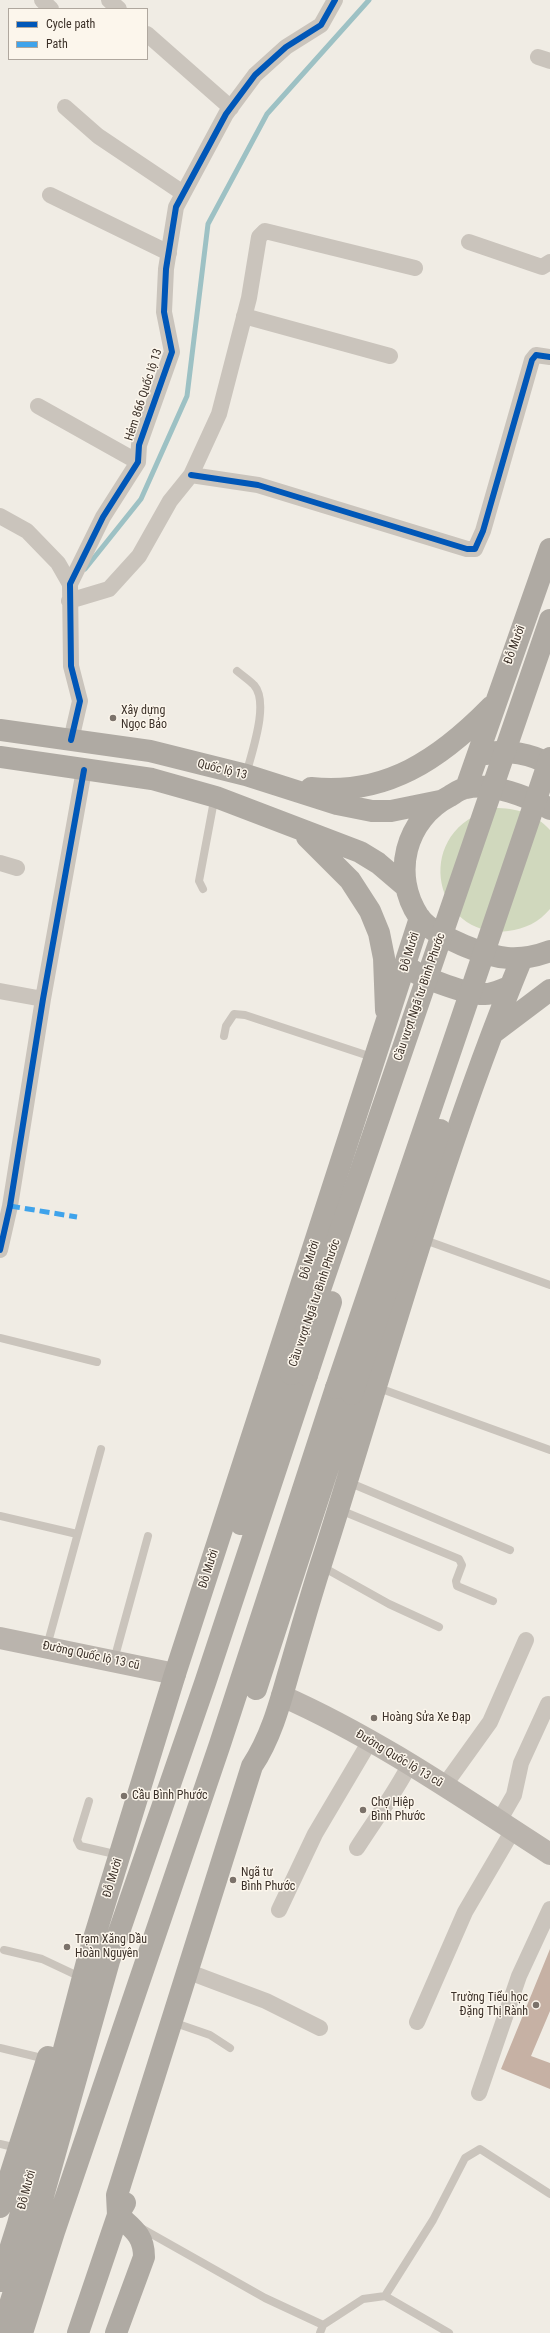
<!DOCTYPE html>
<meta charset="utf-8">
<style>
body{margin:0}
#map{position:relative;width:550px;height:2333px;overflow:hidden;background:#f0ece4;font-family:"Roboto Condensed",sans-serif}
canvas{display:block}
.legend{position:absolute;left:8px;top:8px;width:140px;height:52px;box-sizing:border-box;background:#fcf6ec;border:1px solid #afa79e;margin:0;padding:5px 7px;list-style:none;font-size:12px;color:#3c3129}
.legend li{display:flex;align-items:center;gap:8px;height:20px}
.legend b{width:20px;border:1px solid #afa79e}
</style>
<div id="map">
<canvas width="550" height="2333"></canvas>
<ul class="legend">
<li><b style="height:5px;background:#0057b8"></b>Cycle path</li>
<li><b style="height:5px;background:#3fa3eb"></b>Path</li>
</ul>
</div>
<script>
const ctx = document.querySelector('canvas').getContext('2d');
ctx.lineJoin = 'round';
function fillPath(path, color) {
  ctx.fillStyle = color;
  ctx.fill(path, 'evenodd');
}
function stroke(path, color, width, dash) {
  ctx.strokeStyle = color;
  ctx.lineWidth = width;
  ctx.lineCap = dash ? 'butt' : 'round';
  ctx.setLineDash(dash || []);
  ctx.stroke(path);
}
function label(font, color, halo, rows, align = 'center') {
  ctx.font = font + ' "Roboto Condensed",sans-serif';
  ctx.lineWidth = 3;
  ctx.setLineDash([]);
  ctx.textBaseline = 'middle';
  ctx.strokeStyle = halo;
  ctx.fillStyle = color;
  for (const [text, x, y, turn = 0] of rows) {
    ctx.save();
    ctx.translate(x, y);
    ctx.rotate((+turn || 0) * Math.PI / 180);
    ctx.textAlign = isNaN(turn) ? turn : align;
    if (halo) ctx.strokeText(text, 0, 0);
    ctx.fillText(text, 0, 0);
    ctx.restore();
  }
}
fillPath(new Path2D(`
 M494,808C516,808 535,813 550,830V909C539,922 525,929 508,931C434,940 409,831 494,808Z`), '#d0d8bd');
stroke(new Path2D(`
 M85,569L141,499L187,396L208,224L267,114L369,0`), '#9dc1c4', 5);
fillPath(new Path2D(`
 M550,1949V2011L531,2056L550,2063V2089L501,2069Z`), '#c6b1a4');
stroke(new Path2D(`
 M237,671C243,676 249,680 254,685C270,703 251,754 246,775
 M203,889L199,881L213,806
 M224,1036L226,1026L234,1014L245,1015L375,1058
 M422,1239L550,1285
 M0,1338L97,1362
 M376,1387L550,1450
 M348,1482L510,1550
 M340,1510L459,1559L462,1565L456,1581L457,1586L493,1601
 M0,1516L77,1534
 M321,1566L389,1604L439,1627
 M47,1646L101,1449
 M114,1660L148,1536
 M89,1801L77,1840L80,1846L119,1855
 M4,1950L42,1959L76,1975
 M181,2025L210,2035L230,2048
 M0,2048L46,2059
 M0,2144L17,2148
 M141,2228L265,2298L323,2325
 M385,2296L433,2220L465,2158L480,2149L550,2194
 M320,2333L323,2325L363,2299L385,2296L449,2333`), '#cac4bc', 8);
stroke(new Path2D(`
 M42,0L51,9
 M109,0L119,9
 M147,34L231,108
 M538,57L550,61
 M65,107L98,136L183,193
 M50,195L169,253
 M469,242L542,267L550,262
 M244,316L390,356
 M38,406L138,462
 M191,475L258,485L467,549H475L483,531L532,360L536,355L550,357
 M0,516L27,531L58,563L70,584
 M69,601L109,589L139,556L170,501L191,475L219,414L249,298L259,237L265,231L415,268
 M71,740L80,701L71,666L70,584L103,517L138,462L139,445L172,352L164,312L166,269L176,207L226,114L255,75L286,47L321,25L335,0
 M0,863L17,868
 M0,991L43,999
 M0,1250L10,1206L43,999L84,770
 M444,1786L490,1722L526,1640
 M499,1821L514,1795L521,1763L548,1704
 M357,1848C375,1820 395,1793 410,1764
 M279,1910L315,1834L370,1741
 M197,1975L266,2001L320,2028
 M417,2022L465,1912L513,1830
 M479,2093L519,1976L550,1909`), '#cac4bc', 16);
stroke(new Path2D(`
 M0,1638L175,1674
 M282,1696C377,1738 463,1798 550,1854`), '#bab4ad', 22);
stroke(new Path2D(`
 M0,730L150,751L246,775L337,804L372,811H391L440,801
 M487,754C504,748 535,755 550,765
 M0,757L152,779L216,797L360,852L378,863L405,886
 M311,788C386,796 440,759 491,707
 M466,788L550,549
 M550,809C529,797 491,782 466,788C460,789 455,793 450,796C405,819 391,875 419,917C429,931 450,939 465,946C496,959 518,963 550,951
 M307,837L350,880L370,911L379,933L384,958L386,1010
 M410,969C425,979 468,995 485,994C494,994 502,989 510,987
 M493,1033L550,990
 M241,1524L291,1374
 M256,1689L352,1394
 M0,2207L48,2057
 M118,2215L117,2195L252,1766C270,1739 279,1707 288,1675C299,1638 309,1601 321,1564C386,1361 440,1156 522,958
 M0,2281L18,2224L88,1958L175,1674L420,918
 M1,2333L34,2228L109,1961L205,1683L307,1375
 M22,2333L54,2232L220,1744L336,1388
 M78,2333L118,2215L125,2203
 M116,2333L144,2257C144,2235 133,2229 118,2215`), '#afaaa3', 22);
stroke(new Path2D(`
 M291,1374L550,620
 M307,1375L331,1302
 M336,1388L550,758
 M352,1394L440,1130`), '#afaaa3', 22);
stroke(new Path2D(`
 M10,1206L77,1217`), '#3fa3eb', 5, [10, 5]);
stroke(new Path2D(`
 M191,475L258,485L467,549H475L483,531L532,360L536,355L550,357
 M71,740L80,701L71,666L70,584L103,517L138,462L139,445L172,352L164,312L166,269L176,207L226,114L255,75L286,47L321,25L335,0
 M0,1250L10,1206L43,999L84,770`), '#0057b8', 6);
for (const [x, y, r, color] of [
 [113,718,4,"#7b726a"],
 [374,1718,4,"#7b726a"],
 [124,1796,4,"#7b726a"],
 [363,1810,4,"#7b726a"],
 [233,1880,4,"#7b726a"],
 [67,1947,4,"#7b726a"],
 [536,2005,4,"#7b726a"]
]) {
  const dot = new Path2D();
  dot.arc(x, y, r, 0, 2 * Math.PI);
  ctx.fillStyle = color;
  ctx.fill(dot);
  stroke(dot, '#fcf6ec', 1.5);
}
label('12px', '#3c3129', '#fcf6ec', [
 ["Hẻm 866 Quốc lộ 13",144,395,-72],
 ["Đỗ Mười",515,645,-70],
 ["Quốc lộ 13",222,770,14],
 ["Đỗ Mười",410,952,-73],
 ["Cầu vượt Ngã tư Bình Phước",420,997,-71],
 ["Đỗ Mười",310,1260,-72],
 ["Cầu vượt Ngã tư Bình Phước",315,1303,-71],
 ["Đỗ Mười",209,1569,-72],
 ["Đường Quốc lộ 13 cũ",91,1656,12],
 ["Đường Quốc lộ 13 cũ",399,1759,31],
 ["Đỗ Mười",113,1878,-73],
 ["Đỗ Mười",27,2190,-75]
]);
label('12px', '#3c3129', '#fcf6ec', [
 ["Xây dựng",121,711],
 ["Ngọc Bảo",121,725],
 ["Hoàng Sửa Xe Đạp",382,1718],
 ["Cầu Bình Phước",132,1796],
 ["Chợ Hiệp",371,1803],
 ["Bình Phước",371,1817],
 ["Ngã tư",241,1873],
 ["Bình Phước",241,1887],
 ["Trạm Xăng Dầu",75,1940],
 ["Hoàn Nguyên",75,1954],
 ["Trường Tiểu học",528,1998,"right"],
 ["Đặng Thị Rành",528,2012,"right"]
], 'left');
</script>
